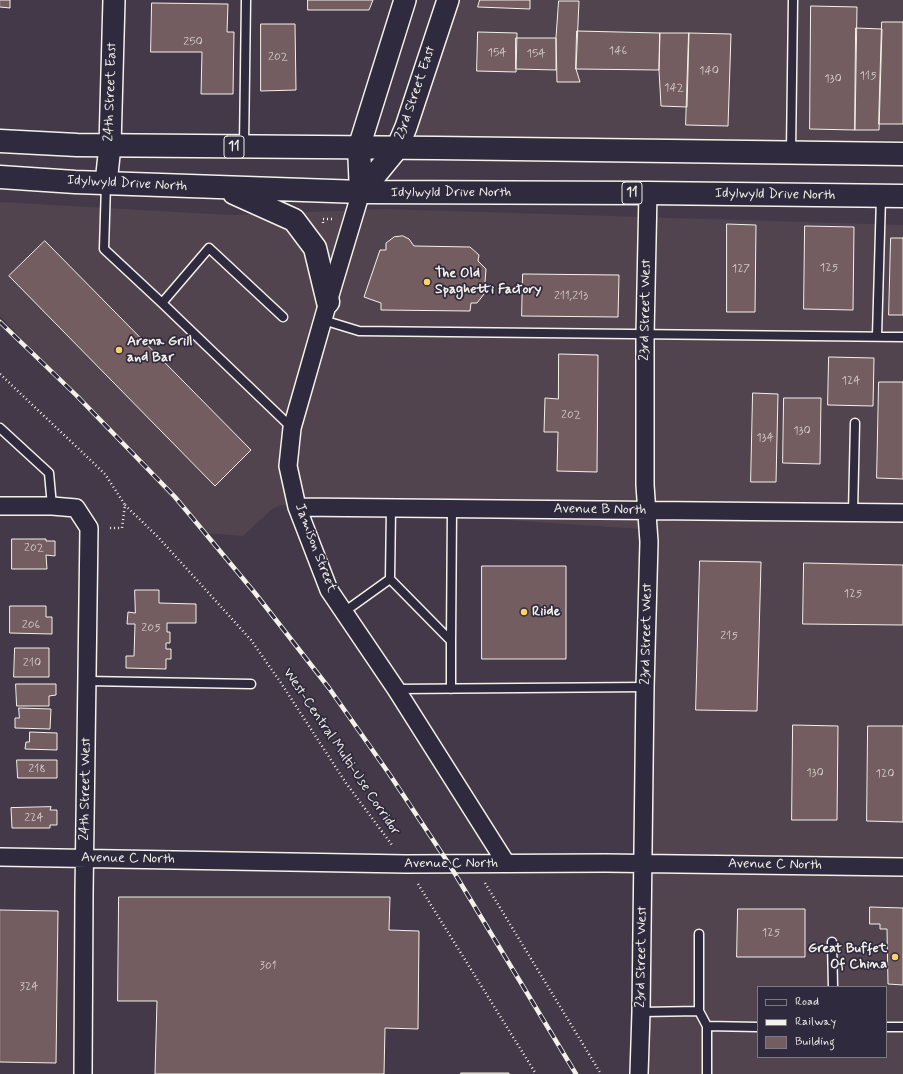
<!DOCTYPE html>
<style>
body{margin:0}
#map{position:relative;width:903px;height:1074px;overflow:hidden;background:#433948;font-family:Mynerve,sans-serif}
canvas{display:block}
.legend{position:absolute;left:757px;top:986px;width:130px;height:72px;box-sizing:border-box;background:#2f2a3d;border:1px solid #7e7a81;margin:0;padding:5px 7px;list-style:none;font-size:12px;color:#f4f1e8}
.legend li{display:flex;align-items:center;gap:8px;height:20px}
.legend b{width:20px;border:1px solid #7e7a81}
</style>
<div id="map">
<canvas width="903" height="1074"></canvas>
<ul class="legend">
<li><b style="height:5px;background:#2f2a3d"></b>Road</li>
<li><b style="height:5px;background:#f4f1e8"></b>Railway</li>
<li><b style="height:11px;background:#735d60"></b>Building</li>
</ul>
</div>
<script>
const ctx = document.querySelector('canvas').getContext('2d');
ctx.lineJoin = 'round';
function fillPath(path, color) {
  ctx.fillStyle = color;
  ctx.fill(path, 'evenodd');
}
function stroke(path, color, width, dash) {
  ctx.strokeStyle = color;
  ctx.lineWidth = width;
  ctx.lineCap = dash ? 'butt' : 'round';
  ctx.setLineDash(dash || []);
  ctx.stroke(path);
}
function label(font, color, halo, rows, align = 'center') {
  ctx.font = font + ' Mynerve,sans-serif';
  ctx.lineWidth = 3.5;
  ctx.setLineDash([]);
  ctx.textBaseline = 'middle';
  ctx.strokeStyle = halo;
  ctx.fillStyle = color;
  for (const [text, x, y, turn = 0] of rows) {
    ctx.save();
    ctx.translate(x, y);
    ctx.rotate((+turn || 0) * Math.PI / 180);
    ctx.textAlign = isNaN(turn) ? turn : align;
    if (halo) ctx.strokeText(text, 0, 0);
    ctx.fillText(text, 0, 0);
    ctx.restore();
  }
}
fillPath(new Path2D(`
 M448,0H903V140L397,148Z
 M0,202L229,215L385,209L903,225V1074H639L641,529L281,505L272,509L243,536L204,533L0,316ZM758,987H886V1057H758Z`), '#51444f');
const building = new Path2D(`
 M0,0H10V8L0,7Z
 M308,0H373L369,10H308Z
 M480,0H530V9L478,7Z
 M559,1H579L576,69L580,82H557L556,38Z
 M152,3L228,4L227,32H234L233,94H201L202,52H151Z
 M811,6L857,7L855,130L810,129Z
 M882,22H903V124H879Z
 M261,24H295L296,90L261,91Z
 M856,28L882,29L879,130H855Z
 M577,31L660,33L659,70L576,69Z
 M478,32L517,33L516,72L477,71Z
 M660,33H689L687,107L661,106L659,70Z
 M689,33L731,34L728,126L686,125Z
 M516,38H556V70L516,69Z
 M727,224L756,225L755,312H727Z
 M805,226L854,227L853,310L804,309Z
 M403,236L409,239L414,246L470,247L479,255L478,261L486,269L484,294L477,303H471L470,311L381,310V303L364,297L380,250H386V243L394,237Z
 M891,238H903V315H889Z
 M45,241L251,450L215,486L9,276Z
 M523,274L619,275L618,317L522,316Z
 M559,354L598,355L597,472L557,471L558,432H544L545,398L558,399Z
 M829,357L874,358L873,406L828,405Z
 M879,382H903V479L877,478Z
 M753,393L778,394L776,482H751Z
 M784,398H821L820,464L783,463Z
 M12,539H46V541H55V556L46,555L47,569H12Z
 M700,561L761,562L757,711L696,710Z
 M804,563L903,565V625L803,624Z
 M482,566H566V659H482Z
 M135,590H159V603L196,604V623H167V632H170V643H166V649H171V659H166V669L126,668V656H134L135,624H127L128,612L135,613Z
 M10,606H46V617H52V634L10,633Z
 M15,648H49V677H14Z
 M16,684H56V695L49,696V706H17Z
 M19,708L51,709L50,729L15,728V718H19Z
 M793,725L838,726L837,820H792Z
 M868,726H903V822L867,821Z
 M30,732L57,733V750L25,749L26,742H29Z
 M17,760H57V778H18Z
 M51,807L50,810H57V825H50V828H12L11,808Z
 M119,897H390L389,930L419,931L418,1029L385,1028L384,1074H155L157,1001H118Z
 M870,907L903,908V985L888,984L887,929H880V924H870Z
 M738,909H805V957H737Z
 M0,910L58,911L56,1063L0,1062Z
 M461,1073H509V1074H461Z`);
fillPath(building, '#735d60');
stroke(building, '#f4f1e8', 1);
const service = new Path2D(`
 M244,146L246,0
 M791,152L793,0
 M106,184L104,249L162,303L292,428
 M162,303L209,248L283,317
 M323,320L359,331L903,337
 M877,336L881,197
 M0,428L49,473L52,506
 M853,513L855,423
 M390,579L391,508
 M344,612L390,579L451,641V689
 M451,641L452,508
 M87,681L251,684
 M396,689L645,687
 M832,942L833,987
 M699,1011V934
 M641,1012L699,1011L707,1026L758,1027
 M886,1027H903
 M707,1074V1026`);
const minor = new Path2D(`
 M361,192L328,302L292,428L288,466L297,507L329,590L396,689L506,863
 M0,506H52L76,508L89,528L84,893L83,1074
 M297,507L903,513
 M0,857L406,864L605,863L903,867
 M639,1074L641,1012L645,687L649,542L645,485V335L648,193`);
const tertiary = new Path2D(`
 M359,147L405,0
 M397,148L406,127L448,0
 M106,183L110,146L114,0`);
const secondary = new Path2D(`
 M359,147L361,192
 M361,192L397,148`);
const primary = new Path2D(`
 M0,141L77,145L436,148L903,154
 M0,177L75,182L361,192L648,193L903,196
 M234,193L294,220L315,248L328,302`);
stroke(service, '#f4f1e8', 11);
stroke(minor, '#f4f1e8', 20);
stroke(tertiary, '#f4f1e8', 24);
stroke(secondary, '#f4f1e8', 25);
stroke(primary, '#f4f1e8', 25);
stroke(new Path2D(`
 M323,223V219H332
 M0,374L105,474L125,505L122,528H108
 M125,505L158,537L251,640L281,683L346,783L392,845
 M485,883L601,1074
 M418,884L536,1074`), '#f4f1e8', 2.5, [1, 3]);
stroke(service, '#2f2a3d', 8);
stroke(minor, '#2f2a3d', 17);
stroke(tertiary, '#2f2a3d', 21);
stroke(secondary, '#2f2a3d', 22);
stroke(primary, '#2f2a3d', 22);
const rail = new Path2D(`
 M0,322L77,396L175,497L255,593L329,688L390,775L449,864L576,1074`);
stroke(rail, '#f4f1e8', 4.5);
stroke(rail, '#2f2a3d', 3, [9]);
for (const [x, y, r, color] of [
 [427,282,4,"#ffd166"],
 [119,350,4,"#ffd166"],
 [524,612,4,"#ffd166"],
 [895,957,4,"#ffd166"]
]) {
  const dot = new Path2D();
  dot.arc(x, y, r, 0, 2 * Math.PI);
  ctx.fillStyle = color;
  ctx.fill(dot);
  stroke(dot, '#2f2a3d', 1.5);
}
label('12px', '#d4ccc6', null, [
 ["250",193,42],
 ["146",618,51],
 ["154",497,53],
 ["154",536,54],
 ["202",278,57],
 ["140",709,71],
 ["115",868,76],
 ["130",833,79],
 ["142",674,88],
 ["125",829,268],
 ["127",741,269],
 ["211,213",571,296],
 ["124",851,381],
 ["202",571,415],
 ["130",802,431],
 ["134",765,438],
 ["202",34,548],
 ["125",853,594],
 ["206",31,625],
 ["205",151,628],
 ["215",729,636],
 ["210",32,663],
 ["218",37,769],
 ["130",815,773],
 ["120",885,774],
 ["224",34,818],
 ["125",771,933],
 ["301",268,966],
 ["324",29,987]
]);
for (const [x, y, w] of [
 [234,147,20],
 [632,193,20]
]) {
  const box = new Path2D();
  box.roundRect(x - w / 2, y - 11, w, 22, 3);
  ctx.fillStyle = '#2f2a3d';
  ctx.fill(box);
  stroke(box, '#f4f1e8', 1);
}
label('bold 13px', '#f4f1e8', null, [
 ["11",234,147],
 ["11",632,193]
]);
label('14px', '#f4f1e8', '#2f2a3d', [
 ["24th Street East",111,92,-88],
 ["23rd Street East",416,93,-71],
 ["Idylwyld Drive North",127,184,3],
 ["Idylwyld Drive North",451,193],
 ["Idylwyld Drive North",775,195,1],
 ["23rd Street West",646,310,-89],
 ["Avenue B North",600,510,1],
 ["Jamison Street",315,548,69],
 ["23rd Street West",647,634,-89],
 ["West-Central Multi-Use Corridor",341,752,56],
 ["24th Street West",86,789,-89],
 ["Avenue C North",128,859,1],
 ["Avenue C North",451,864],
 ["Avenue C North",775,865,1],
 ["23rd Street West",642,957,-89]
]);
label('bold 14px', '#f4f1e8', '#2f2a3d', [
 ["The Old",435,274],
 ["Spaghetti Factory",435,290],
 ["Arena Grill",127,342],
 ["and Bar",127,358],
 ["Riide",532,612],
 ["Great Buffet",887,949,"right"],
 ["Of China",887,965,"right"]
], 'left');
</script>
